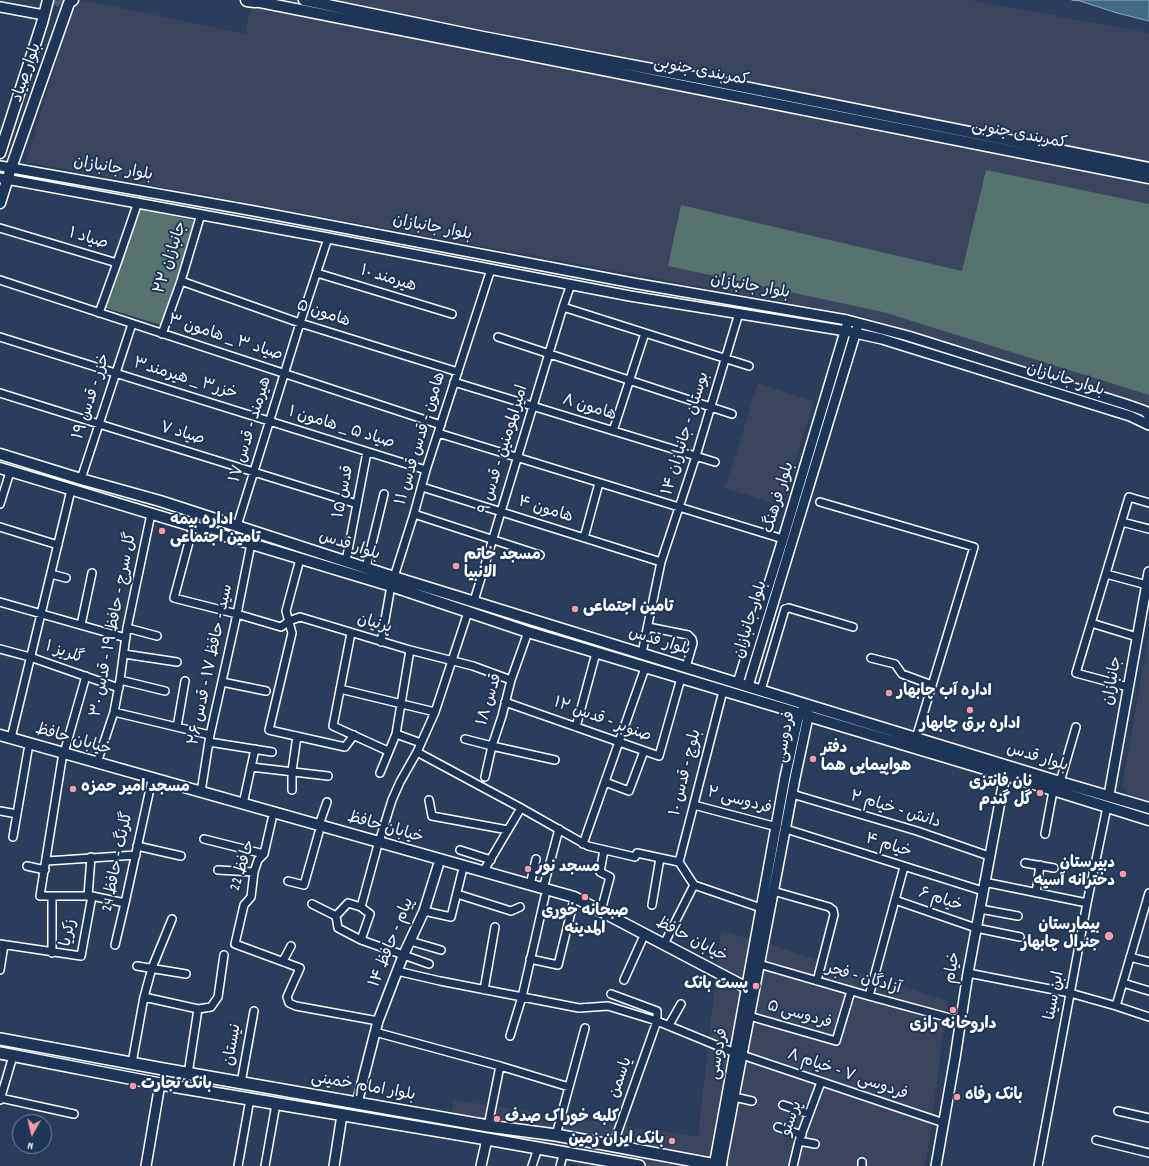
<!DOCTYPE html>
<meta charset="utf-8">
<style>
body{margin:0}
#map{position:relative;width:1149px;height:1166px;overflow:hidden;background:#2a3d5b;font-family:Dekko,sans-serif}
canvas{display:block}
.north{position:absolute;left:12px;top:1114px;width:40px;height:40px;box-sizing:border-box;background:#1d3557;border:1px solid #77869a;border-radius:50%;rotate:188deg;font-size:11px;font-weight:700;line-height:16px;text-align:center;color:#fff}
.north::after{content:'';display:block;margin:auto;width:14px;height:18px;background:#ff9aa2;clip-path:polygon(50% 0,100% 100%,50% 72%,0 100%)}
</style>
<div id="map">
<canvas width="1149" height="1166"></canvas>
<div class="north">N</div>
</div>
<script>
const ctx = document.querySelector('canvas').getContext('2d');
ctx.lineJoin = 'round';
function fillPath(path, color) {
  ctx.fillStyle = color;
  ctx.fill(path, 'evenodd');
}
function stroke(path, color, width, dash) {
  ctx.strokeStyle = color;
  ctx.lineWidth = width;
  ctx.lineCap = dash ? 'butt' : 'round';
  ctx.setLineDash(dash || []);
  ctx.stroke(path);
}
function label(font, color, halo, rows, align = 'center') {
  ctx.font = font + ' Dekko,"Playpen Sans Arabic",sans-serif';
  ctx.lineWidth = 4;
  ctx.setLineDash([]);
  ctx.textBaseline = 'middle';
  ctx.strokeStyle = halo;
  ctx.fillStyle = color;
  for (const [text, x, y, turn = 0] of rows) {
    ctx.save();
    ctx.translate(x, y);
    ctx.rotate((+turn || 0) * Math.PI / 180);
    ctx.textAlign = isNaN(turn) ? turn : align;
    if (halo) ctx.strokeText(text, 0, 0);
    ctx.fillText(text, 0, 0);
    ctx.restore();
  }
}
fillPath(new Path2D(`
 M82,0L245,34L252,0H970L1149,33V407L866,317L26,162L73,5Z
 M758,383L814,401L781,506L725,488Z
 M1149,635V801L1129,795L1122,785Z
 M721,931L772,945L947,1001L931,1129L925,1166H593L448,1139L454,1100L698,1137Z`), '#3a4660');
fillPath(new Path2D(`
 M986,170L1149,204V395L883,312L668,266L681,205L962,271Z
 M139,209L196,221L161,325L106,308Z`), '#56726f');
const water = new Path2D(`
 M1072,0H1149V21L1117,13L1080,1Z`);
fillPath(water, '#406a87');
stroke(water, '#8ca6b7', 1);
stroke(new Path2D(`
 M54,5L56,0
 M63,5L64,0`), '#4a5a74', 10, [10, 5]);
const minor = new Path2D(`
 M0,228L117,263L99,313
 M117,263L138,202
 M317,273L452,314
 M0,280L441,425
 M181,281L300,323L458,372
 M563,307L749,366
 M162,334L181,281L201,214
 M0,337L426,470
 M498,337L732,414
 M454,382L715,462
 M0,393L99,424L357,504
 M613,431L645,333
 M438,433L783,539
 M81,479L132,324
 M422,487L661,562
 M820,502L974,547L916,738
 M0,504L10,472
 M414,514L540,555
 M1122,522L1149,529
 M237,526L300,323L328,238
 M0,527L58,545
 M193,527L174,598L237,614L281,627L289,621L300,617L410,650L473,666L511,680
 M584,538L599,483
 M300,559L286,611L292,633L269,730L345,747L354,735
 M346,561L367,452
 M366,568L384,494
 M51,574L66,578
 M1106,574L1147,585
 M474,601L563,307L571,284
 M0,602L126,638
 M1091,623L1137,637
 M81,625L92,573
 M648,627L688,635L692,639L693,643L686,667
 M127,628L157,636
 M351,633L333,726L388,751
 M381,642L391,586L394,577L414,514L426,470L491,269
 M0,649L30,657L119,688
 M642,653L661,562L696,456L739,313
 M124,654L177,662
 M871,658L895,664L902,674L932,685
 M120,680L165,691
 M222,682L266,691
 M1128,687L1076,673L1129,497L1149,503
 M340,689L435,712
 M761,690L785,609L789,608L853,627
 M505,702L659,756L681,678
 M114,712L210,735
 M177,727L185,681
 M576,727L596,653
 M396,734L421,743
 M11,738L71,490
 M465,739L492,746L555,760
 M209,742L272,752
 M417,752L521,808L588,846L635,857L637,853L679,862
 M64,753L86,676
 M62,759L40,896H92L125,903
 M97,763L114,712L120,680L127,628L151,514
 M251,767L328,776
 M380,773L396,734L410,650
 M485,777L492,746L502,716L511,680L528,632
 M605,782L629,791L644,751
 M1060,782L1076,727
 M292,790V771L297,736
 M201,792L210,735L237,614L251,544
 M792,794L917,831L989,856
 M429,800L432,816L508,830
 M243,804L255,749
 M694,805L777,827
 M0,811L17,814
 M272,819L264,854L258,860L254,872L251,897L244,905L235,944L300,968L287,997L289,1003L296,1006L378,1021
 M319,825L327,802
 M786,829L983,891
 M1045,834L1053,791
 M13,837L28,750
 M204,839L264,854
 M379,842L392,800L400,782L417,752L435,712L468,612
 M583,844L645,668
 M137,846L181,856
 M460,850L491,860
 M47,861L136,855
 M679,862L723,691
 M1025,863L1054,868
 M27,866L45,870
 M218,870L254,872
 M483,872L521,808
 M288,881L304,885L319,832
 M984,882L1087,903
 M530,885L536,859
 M694,885L761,908
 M543,889L559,829
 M773,891L829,907L833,910L834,915L817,981
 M1036,893L1040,865
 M457,894L511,911L520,907
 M52,896V953
 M88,896L91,857
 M895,900L976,928L1020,937
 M312,904L336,916
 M652,905L660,858
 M361,907L377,848
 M980,909L1018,916
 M424,911L451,917L462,872
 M601,911L610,877L600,872L604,850
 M361,940L370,914L361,907L348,903L336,916L338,928L361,940L429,964
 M410,941L441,950
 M0,944L81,956L92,896
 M664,944L694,885L679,862
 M115,945L125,903L151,784
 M1130,957L1149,962
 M530,959L558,965L573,904
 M283,961L291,946
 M759,964L869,996L961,1021
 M137,966L186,974
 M0,970L4,945
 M397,971L440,981L579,1008L608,1006L657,1021L735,1053
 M968,973L1070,993L1116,1006L1149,1017
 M624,980L642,940
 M1123,983L1149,991
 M484,990L495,927
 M611,994L657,1011V1021L613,1145
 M869,996L904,867
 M144,997L198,1009
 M1116,1006L1149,893
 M749,1016L836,1041L851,991
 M669,1025L681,1004
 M375,1032L500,1066L569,1087
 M510,1036L522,997L545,896
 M742,1055L944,1123
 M132,1063L144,997L152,968L172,919
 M188,1074L198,1009L211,1007L218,997L224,955
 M241,1083L254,1011
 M734,1097L752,1101
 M0,1098L74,1114
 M0,1100L13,1056
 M783,1105L809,1114
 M1118,1111L1149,1118
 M488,1126L500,1066
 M778,1127L802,1135
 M556,1135L585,1028
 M1096,1140L1149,1153
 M799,1141L815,1144
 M238,1166L250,1099
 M265,1166L276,1104
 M532,1166L538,1148
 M560,1166L564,1152
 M793,1166L799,1141L821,1082
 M862,1166V1162
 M1038,1166L1087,903L1107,807`);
const tertiary = new Path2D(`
 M0,7L44,15
 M0,166L254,211L633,283L847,320L908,336L1125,404L1145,411L1149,416
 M0,178L328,238L630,296L846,331L882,339L1130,416L1149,425
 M738,683L783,539L847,325
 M748,686L857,328
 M1109,795L1149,572
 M357,1103L378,1021L403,956L424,911L438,866
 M146,1166L160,1084
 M334,1166L342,1115
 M481,1166L487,1139
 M714,1166L785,777L799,714L808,705
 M721,1166L742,1055L795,778L808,717V710
 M936,1166L955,1058L968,973L1005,775`);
const secondary = new Path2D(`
 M304,0L483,37L699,78L1149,168
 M255,1L1149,178
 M0,153L42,23L48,0
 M0,203L11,168L69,3L73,0
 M0,454L81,479L160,501L394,577L808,705L1060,782L1149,808
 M0,468L391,586L528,632L1005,775L1149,820
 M0,735L574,897L747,988`);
const primary = new Path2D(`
 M0,1039L163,1069L488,1126L556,1135L721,1166
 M0,1053L160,1084L487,1139L639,1166`);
const trunk = new Path2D(`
 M247,0L255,1`);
stroke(minor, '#fff', 10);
stroke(tertiary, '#fff', 12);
stroke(secondary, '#fff', 13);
stroke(primary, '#fff', 14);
stroke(trunk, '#fff', 15);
stroke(minor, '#1d3557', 7);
stroke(tertiary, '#1d3557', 9);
stroke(secondary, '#1d3557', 10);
stroke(primary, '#1d3557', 11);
stroke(trunk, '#1d3557', 12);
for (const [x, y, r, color] of [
 [162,531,4,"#ff9aa2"],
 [456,566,4,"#ff9aa2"],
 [575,609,4,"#ff9aa2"],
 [889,693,4,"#ff9aa2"],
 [970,710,4,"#ff9aa2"],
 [813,759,4,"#ff9aa2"],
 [73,789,4,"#ff9aa2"],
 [1040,793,4,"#ff9aa2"],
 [528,869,4,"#ff9aa2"],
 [1123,874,4,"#ff9aa2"],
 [585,897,4,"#ff9aa2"],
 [1109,936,5,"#ff9aa2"],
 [756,986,4,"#ff9aa2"],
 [953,1010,4,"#ff9aa2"],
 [133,1086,4,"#ff9aa2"],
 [957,1097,4,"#ff9aa2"],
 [497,1119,4,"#ff9aa2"],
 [672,1141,4,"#ff9aa2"]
]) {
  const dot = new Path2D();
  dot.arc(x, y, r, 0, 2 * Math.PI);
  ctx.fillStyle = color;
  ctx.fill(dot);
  stroke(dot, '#1d3557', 1.5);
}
label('16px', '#fff', '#1d3557', [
 ["بلوار صیاد",28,73,-71],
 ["کمربندی جنوبی",701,73,11],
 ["کمربندی جنوبی",1019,136,11],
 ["بلوار جانبازان",113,170,10],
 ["بلوار جانبازان",432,229,11],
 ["صیاد ۱",88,240,17],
 ["جانبازان ۲۲",172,258,-72],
 ["هیرمند ۱۰",388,280,17],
 ["بلوار جانبازان",750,288,10],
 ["هامون ۵",323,315,18],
 ["صیاد ۳ _ هامون ۳",225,339,18],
 ["خزر۳ _ هیرمند۳",185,380,17],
 ["بلوار جانبازان",1065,381,17],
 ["خزر - قدس ۱۹",93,397,-72],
 ["هامون ۸",589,409,17],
 ["صیاد ۵ _ هامون ۱",341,429,17],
 ["هیرمند - قدس ۱۷",252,430,-73],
 ["بوستان - جانبازان ۱۴",687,434,-73],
 ["صیاد ۷",182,435,17],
 ["هامون - قدس قدس ۱۱",422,439,-73],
 ["امیرالمومنین - قدس ۹",505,450,-73],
 ["قدس ۱۵",345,492,-79],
 ["بلوار فرهنگ",780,498,-73],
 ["هامون ۴",545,511,17],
 ["بلوار قدس",349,547,18],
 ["بلوار جانبازان",752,620,-73],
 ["گل سرج - حافظ ۱۹ - قدس ۳۰",115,625,-79],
 ["پرنیان",374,625,16],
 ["بلوار قدس",659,643,17],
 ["گلریز ۱",64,654,19],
 ["سید - حافظ ۱۷ - قدس ۲۶",212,665,-78],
 ["جانبازان",1114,681,-80],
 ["قدس ۱۸",491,700,-73],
 ["صنوبر - قدس ۱۲",602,721,20],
 ["فردوسی",787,737,-80],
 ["خیابان حافظ",73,741,16],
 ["بلوار قدس",1037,759,17],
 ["بلوچ - قدس ۱۰",687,773,-76],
 ["فردوسی ۲",739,802,15],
 ["دانش - خیام ۲",895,811,17],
 ["خیابان حافظ",385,829,16],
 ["خیام ۴",888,847,18],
 ["گلرنگ - حافظ 24",119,862,-78],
 ["حافظ 22",244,866,-72],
 ["خیام ۶",940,901,19],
 ["زکریا",70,933,-78],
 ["خیابان حافظ",691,941,28],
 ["پیام - حافظ ۱۴",393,943,-68],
 ["خیام",954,968,-80],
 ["آزادگان - فجر",863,980,16],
 ["ابن سینا",1056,996,-79],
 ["فردوسی ۵",799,1016,16],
 ["نیستان",234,1045,-80],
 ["فردوسی",720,1054,-80],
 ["فردوسی ۷ - خیام ۸",847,1076,19],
 ["یاسمن",622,1078,-71],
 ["بلوار امام خمینی",363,1088,10],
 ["پرستو",793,1119,-70]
]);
label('bold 16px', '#fff', '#1d3557', [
 ["اداره بیمه",170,522],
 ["تامین اجتماعی",170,540],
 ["مسجد خاتم",464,557],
 ["الانبیا",464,575],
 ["تامین اجتماعی",583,609],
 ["اداره آب چابهار",897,693],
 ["اداره برق چابهار",970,726,"center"],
 ["دفتر",821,750],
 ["هواپیمایی هما",821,768],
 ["نان فانتزی",1032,784,"right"],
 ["گل گندم",1032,802,"right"],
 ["مسجد امیر حمزه",81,789],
 ["دبیرستان",1115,865,"right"],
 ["دخترانه آسیه",1115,883,"right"],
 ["مسجد نور",536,869],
 ["صبحانه خوری",585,913,"center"],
 ["المدینه",585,931,"center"],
 ["بیمارستان",1100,927,"right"],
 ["جنرال چابهار",1100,945,"right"],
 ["پست بانک",748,986,"right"],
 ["داروخانه رازی",953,1026,"center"],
 ["بانک تجارت",141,1086],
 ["بانک رفاه",965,1097],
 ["کلبه خوراک صدف",505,1119],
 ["بانک ایران زمین",664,1141,"right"]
], 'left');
</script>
